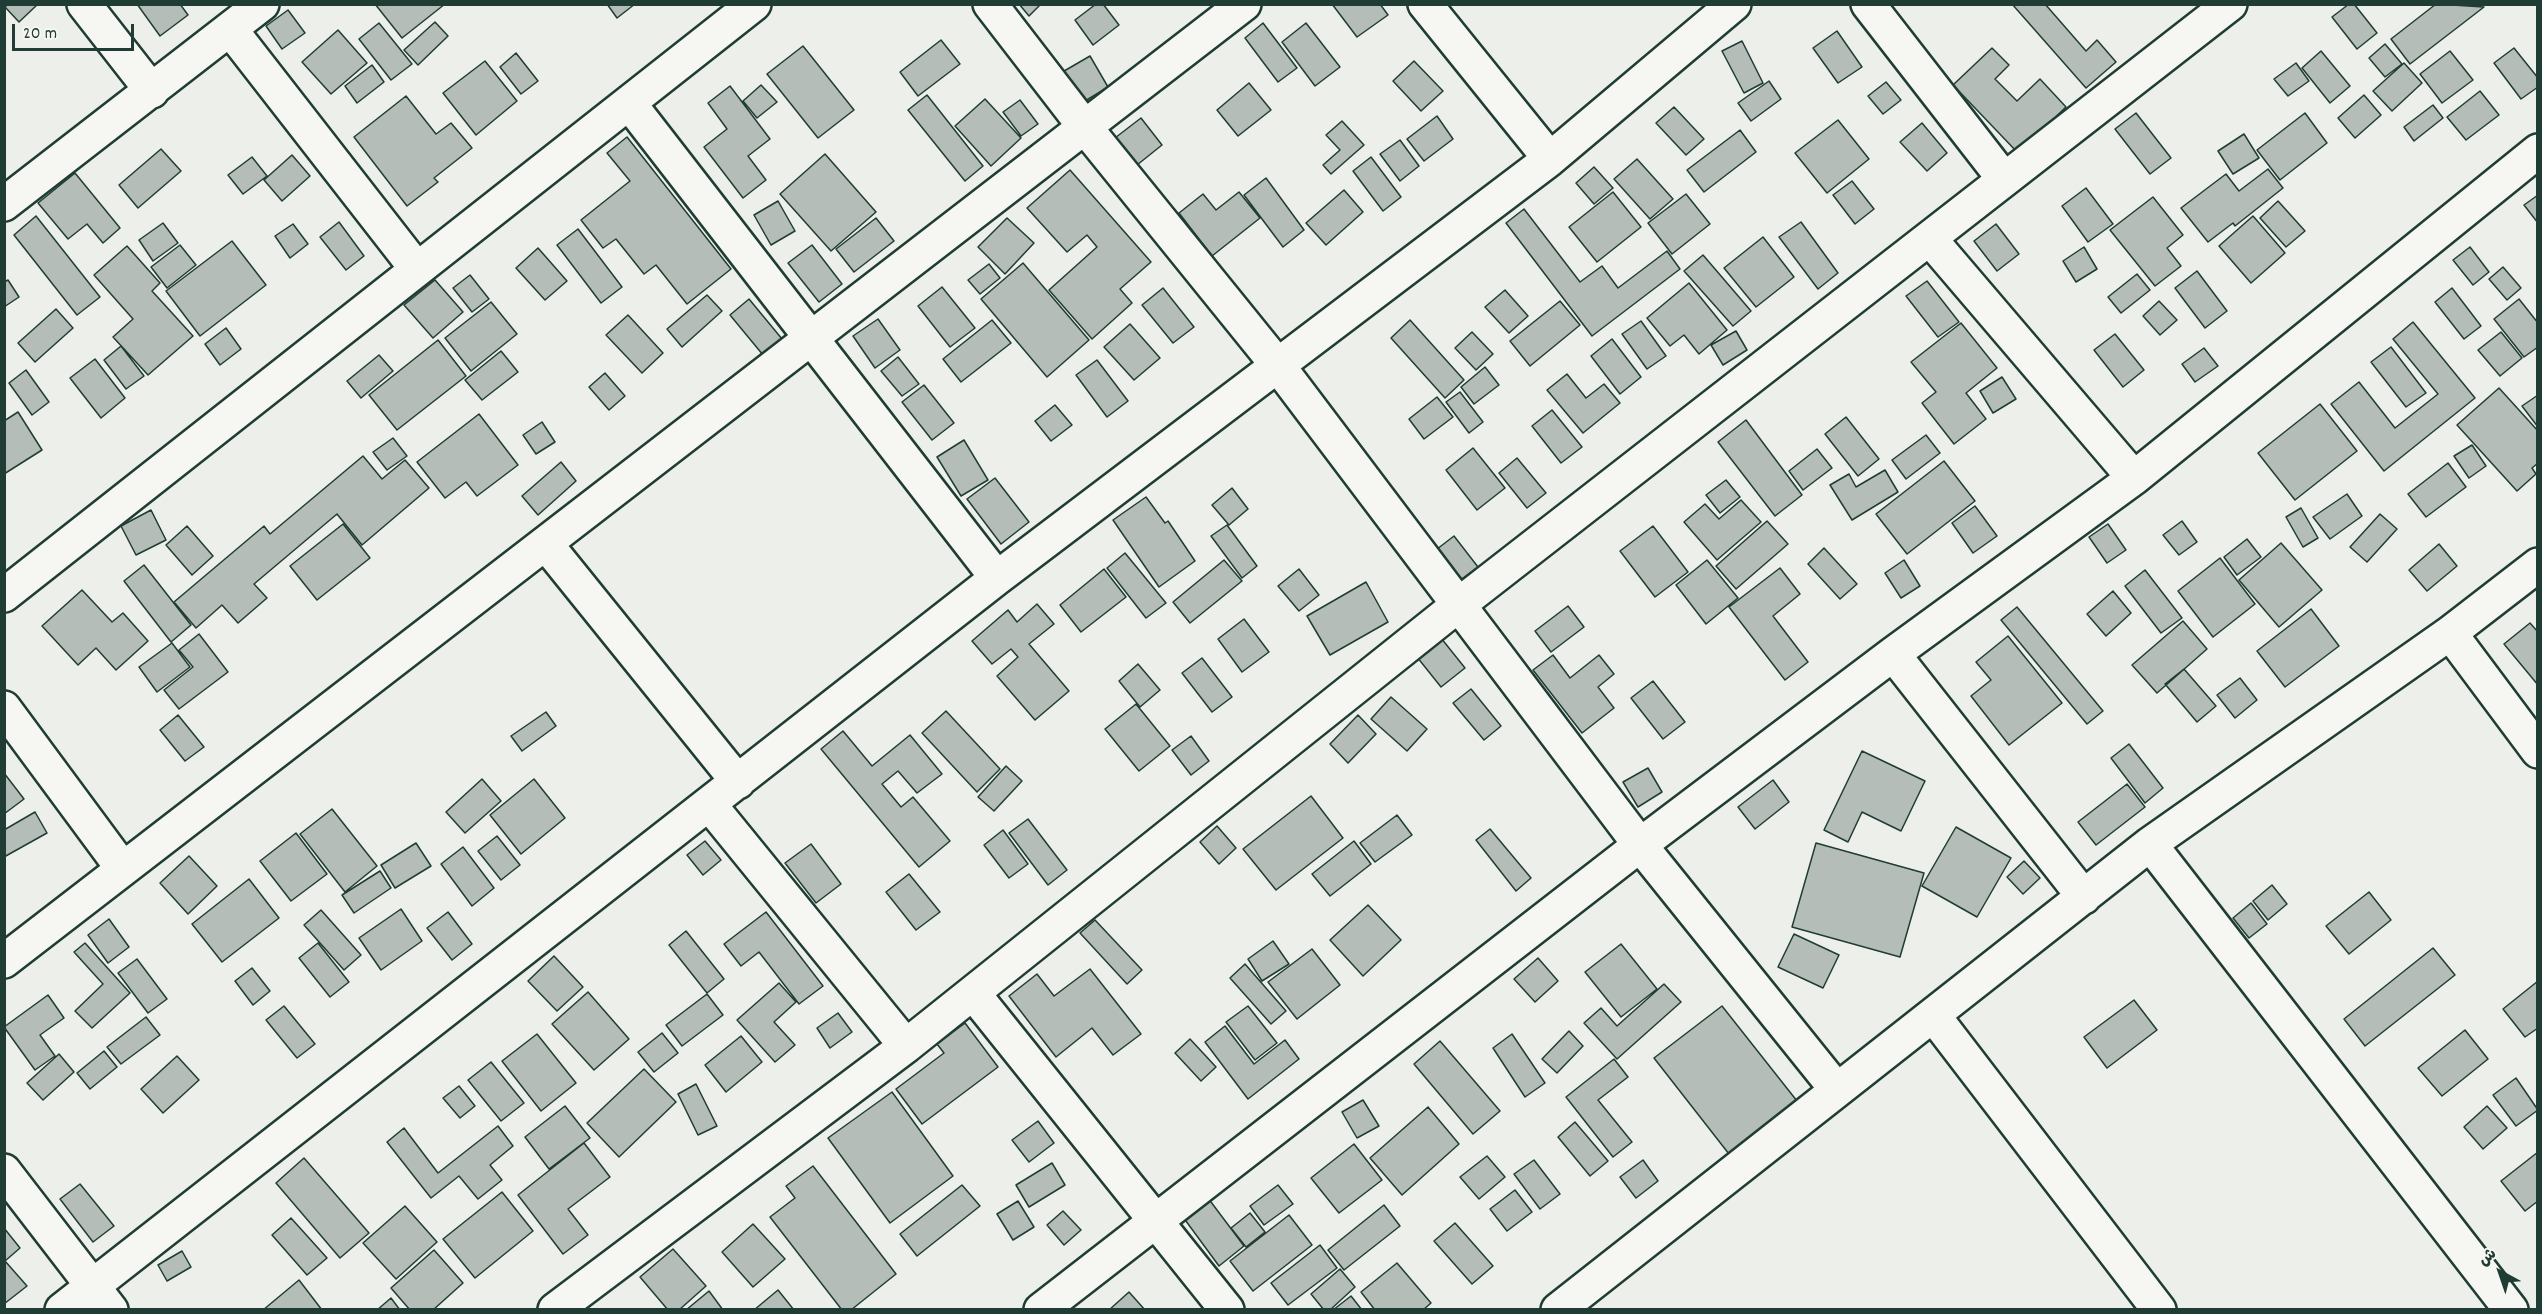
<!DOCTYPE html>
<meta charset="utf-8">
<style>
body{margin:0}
#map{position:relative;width:2542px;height:1314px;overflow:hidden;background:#edefea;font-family:Dekko,"Playpen Sans Arabic",sans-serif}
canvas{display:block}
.frame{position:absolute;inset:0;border:6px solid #1f3d34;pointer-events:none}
.north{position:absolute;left:2470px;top:1242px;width:60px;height:60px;-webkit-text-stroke:4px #f6f6f2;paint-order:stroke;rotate:320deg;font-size:16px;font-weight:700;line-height:24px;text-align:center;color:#1f3d34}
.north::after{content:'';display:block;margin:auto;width:21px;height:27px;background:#1f3d34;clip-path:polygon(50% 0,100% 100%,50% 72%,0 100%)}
.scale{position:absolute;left:12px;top:24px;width:122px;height:27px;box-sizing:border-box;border:3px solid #1f3d34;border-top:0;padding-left:8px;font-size:18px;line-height:21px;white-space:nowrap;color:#1f3d34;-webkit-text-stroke:4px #f6f6f2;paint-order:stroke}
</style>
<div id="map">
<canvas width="2542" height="1314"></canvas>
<div class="frame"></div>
<div class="north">ش</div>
<div class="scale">20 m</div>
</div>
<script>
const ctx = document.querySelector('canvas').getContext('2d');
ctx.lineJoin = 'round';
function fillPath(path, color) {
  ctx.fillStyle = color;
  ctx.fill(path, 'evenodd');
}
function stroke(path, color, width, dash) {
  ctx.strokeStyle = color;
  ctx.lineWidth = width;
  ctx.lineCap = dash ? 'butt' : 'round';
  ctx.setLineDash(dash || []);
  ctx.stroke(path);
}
const building = new Path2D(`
 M8,4H38L19,22L5,7Z
 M137,4H180L188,15L160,36Z
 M375,4H445L402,38Z
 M607,4H635L617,18Z
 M1019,4H1041L1029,16Z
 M1096,4H1103L1119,25L1093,45L1075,20Z
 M1332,4H1380L1388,15L1357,37Z
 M2012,4H2045L2086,51L2097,40L2116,62L2086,88Z
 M2349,4H2354L2377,33L2357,49L2332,17Z
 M2436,4L2484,7L2410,64L2391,39Z
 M288,10L305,33L282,49L266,26Z
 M435,22L448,36L418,65L404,50Z
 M379,23L412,64L391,80L359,39Z
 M1263,23L1297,68L1278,82L1245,38Z
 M1306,23L1340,67L1315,86L1282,42Z
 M338,30L367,63L331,94L302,62Z
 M1837,31L1862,67L1838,83L1813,48Z
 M941,40L960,64L918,96L900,72Z
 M1742,41L1763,83L1744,93L1722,51Z
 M2385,44L2402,64L2385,77L2369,58Z
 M803,46L854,110L818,138L767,74Z
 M1992,48L2009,65L1995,79L2017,101L2040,79L2066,107L2018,153L1953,85Z
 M2514,48L2538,78V87L2521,99L2494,63Z
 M2321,51L2350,86L2330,103L2302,68Z
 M2450,51L2473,80L2442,103L2420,74Z
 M516,53L538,81L521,94L500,67Z
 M1090,56L1108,87L1077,106L1059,74Z
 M485,61L517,101L476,135L443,93Z
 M1414,61L1443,91L1421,111L1393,81Z
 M2296,63L2309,81L2288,96L2274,79Z
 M2404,63L2422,83L2392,111L2373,91Z
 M372,65L384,82L357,103L345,86Z
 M1769,81L1781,99L1751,121L1738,103Z
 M1886,82L1901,100L1883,114L1868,96Z
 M1249,83L1271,110L1238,136L1217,110Z
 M761,85L777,102L757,118L743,101Z
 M730,86L770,139L748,156L766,180L743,198L704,147L727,129L708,103Z
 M2480,91L2499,115L2466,140L2447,117Z
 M927,95L983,166L965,181L908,110Z
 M2364,95L2381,115L2355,138L2338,118Z
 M406,96L436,134L451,123L472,148L434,178L438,182L407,206L354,137Z
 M985,99L1021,138L991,166L955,126Z
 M1020,100L1038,124L1021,136L1003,112Z
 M2433,105L2443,118L2414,141L2404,127Z
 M1674,107L1704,139L1686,155L1656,123Z
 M2136,113L2171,158L2150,174L2115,129Z
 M2305,113L2327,143L2280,180L2257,150Z
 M1437,116L1453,139L1424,161L1407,139Z
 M1141,118L1162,145L1132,169L1111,141Z
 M1838,120L1869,159L1827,193L1795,153Z
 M1342,121L1364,145L1331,174L1323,165L1340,150L1326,135Z
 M1922,123L1947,153L1927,171L1900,142Z
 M1740,130L1756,152L1704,192L1687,170Z
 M2244,134L2259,158L2233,174L2218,151Z
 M627,137L731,269L687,304L656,265L644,274L616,239L603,248L581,220L630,181L607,153Z
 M1400,140L1419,166L1400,181L1380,154Z
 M161,149L181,171L138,208L119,185Z
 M825,154L876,212L831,251L780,194Z
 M292,155L310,176L282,201L264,180Z
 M252,157L267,176L243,194L228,175Z
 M1371,157L1401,197L1383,211L1353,171Z
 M1637,159L1673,199L1650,219L1614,179Z
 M1594,167L1613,188L1594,204L1576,183Z
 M2268,169L2283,188L2235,226L2233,223L2208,242L2181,208L2226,174L2239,191Z
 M1070,170L1151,262L1120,289L1132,303L1092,339L1049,290L1097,247L1087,235L1067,252L1027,208Z
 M75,173L120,228L103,243L87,224L68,239L38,203Z
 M1266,178L1304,230L1283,247L1244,195Z
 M1852,181L1874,209L1855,224L1833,195Z
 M2086,188L2113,224L2088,242L2062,206Z
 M1344,190L1363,212L1326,245L1306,223Z
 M1239,192L1260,218L1212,256L1179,213L1203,194L1216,210Z
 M1613,192L1641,227L1597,262L1569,227Z
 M1686,194L1710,224L1672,254L1648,223Z
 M2538,195V223L2524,205Z
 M2153,197L2183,235L2167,248L2181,266L2155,286L2110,230Z
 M778,201L795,231L771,245L754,215Z
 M2278,201L2305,231L2286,247L2260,218Z
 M1524,209L1580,282L1602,266L1618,288L1667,251L1680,269L1592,336L1506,223Z
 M36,216L100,297L77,315L14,235Z
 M2253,216L2285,253L2251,283L2219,246Z
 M876,218L894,241L854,272L836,249Z
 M1007,218L1034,243L1005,274L978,247Z
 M339,222L364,256L346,270L320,237Z
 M1801,222L1838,273L1818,289L1779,237Z
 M163,223L178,243L153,261L139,240Z
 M293,224L308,244L290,258L275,236Z
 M1996,224L2019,254L1997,271L1974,241Z
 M578,229L622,287L601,303L557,245Z
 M1763,237L1794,277L1756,307L1724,268Z
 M232,241L266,285L200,336L166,291Z
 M180,245L196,265L167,288L151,267Z
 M812,245L842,284L819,302L788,263Z
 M127,246L160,283L152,291L193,336L148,375L113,337L133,319L94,275Z
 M2084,247L2097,269L2076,282L2063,261Z
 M2470,247L2489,272L2473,285L2453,260Z
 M538,248L567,281L545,300L516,268Z
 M1703,255L1751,311L1733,326L1684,271Z
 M1023,263L1089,340L1047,377L981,299Z
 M989,264L1000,278L980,294L968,280Z
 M2503,267L2521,288L2507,300L2489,279Z
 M2197,271L2227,311L2205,328L2175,288Z
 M2137,274L2150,290L2121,313L2108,297Z
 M470,275L489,299L472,312L453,288Z
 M8,280L19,297L4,307V282Z
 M435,280L463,312L433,338L404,305Z
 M1927,281L1959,322L1938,337L1906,296Z
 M1689,283L1727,330L1699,354L1684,335L1670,346L1647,318Z
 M942,287L975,328L950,347L918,306Z
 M1163,288L1194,327L1173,343L1142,305Z
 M2452,288L2481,326L2464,339L2435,302Z
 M1505,290L1528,316L1509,333L1485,307Z
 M707,295L722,311L682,347L667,329Z
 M749,299L787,345L768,361L730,315Z
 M2519,299L2538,323V347L2524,357L2494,319Z
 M1560,301L1580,325L1530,366L1510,341Z
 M2159,301L2177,320L2160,335L2143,316Z
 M491,302L517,334L471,371L445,338Z
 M56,309L73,328L35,362L18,343Z
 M628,315L663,353L642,373L606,335Z
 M878,319L900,350L875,368L853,336Z
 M992,320L1011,343L961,382L943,359Z
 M1410,320L1464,380L1445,398L1391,338Z
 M1641,321L1666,356L1647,369L1622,334Z
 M2413,322L2475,398L2384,471L2331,404L2359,382L2395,428L2438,394L2393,339Z
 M1961,323L1997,368L1966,393L1986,419L1954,444L1922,403L1936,392L1911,362Z
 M1130,324L1160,358L1134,380L1104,347Z
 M226,328L241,349L220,365L205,344Z
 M1736,331L1747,350L1723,365L1711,345Z
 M1472,332L1493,354L1476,370L1455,348Z
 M2501,332L2522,358L2500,376L2478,350Z
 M2115,334L2144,370L2123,387L2094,350Z
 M1612,339L1641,377L1620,394L1591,356Z
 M438,340L466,376L397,430L369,395Z
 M121,346L144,376L126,389L104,360Z
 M2391,347L2426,393L2406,407L2371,362Z
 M2204,348L2218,366L2195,382L2182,364Z
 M501,351L518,372L482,400L465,380Z
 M379,355L393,371L361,398L347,381Z
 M898,357L919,384L902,396L881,371Z
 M95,359L125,398L101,418L70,378Z
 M1097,360L1128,401L1107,417L1076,375Z
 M1485,367L1499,385L1474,404L1461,387Z
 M26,370L49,402L32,415L9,383Z
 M605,373L625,396L609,410L589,387Z
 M1567,374L1586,398L1604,384L1620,403L1583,433L1547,390Z
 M2002,377L2016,399L1993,413L1980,391Z
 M924,385L954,423L932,440L902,402Z
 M2499,388L2538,431V463L2532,468L2536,474L2517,491L2457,425Z
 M1460,392L1483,422L1469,433L1446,402Z
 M2538,395V427L2522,406Z
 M1437,397L1453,417L1424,439L1409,419Z
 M2320,404L2357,451L2295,500L2258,453Z
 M1055,405L1072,425L1051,441L1035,421Z
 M1552,410L1582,447L1561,463L1532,426Z
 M18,412L42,450L4,474V421Z
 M479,414L518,465L477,496L466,482L445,498L417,462Z
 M1846,417L1879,459L1858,476L1825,434Z
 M1746,420L1802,495L1775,516L1718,442Z
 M542,422L555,442L536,454L523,435Z
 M1926,435L1940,453L1906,479L1892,460Z
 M393,438L407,456L387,470L373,452Z
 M964,440L988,480L961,496L937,457Z
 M2472,445L2486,466L2469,478L2454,456Z
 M1473,448L1505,488L1477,510L1446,470Z
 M1817,449L1832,468L1803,490L1789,471Z
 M363,456L382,479L405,460L429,488L362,545L337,514L254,584L267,598L238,623L222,605L196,628L174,602L264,526L270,534Z
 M1517,458L1546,493L1527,508L1499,473Z
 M1944,461L1975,501L1907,554L1876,514Z
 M561,462L576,481L538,515L522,496Z
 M2448,463L2466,487L2426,517L2408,494Z
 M1885,470L1898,492L1852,520L1830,485L1849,474L1856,487Z
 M995,478L1029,522L1001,544L967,499Z
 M1726,480L1740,497L1720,513L1706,495Z
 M1232,488L1248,509L1229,525L1212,505Z
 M2347,494L2362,516L2330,539L2313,517Z
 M1146,497L1165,523L1168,521L1195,561L1159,587L1113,520Z
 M1741,500L1761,522L1717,560L1684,522L1705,504L1719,519Z
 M1975,506L1997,536L1973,553L1952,523Z
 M2301,508L2318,538L2303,547L2286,517Z
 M151,510L166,540L136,555L121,526Z
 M2380,514L2397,529L2367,562L2350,547Z
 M1767,521L1788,544L1736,589L1716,566Z
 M2182,521L2197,542L2179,555L2163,535Z
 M343,524L370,558L317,600L290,566Z
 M2108,524L2126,550L2107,563L2089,537Z
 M1227,525L1257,566L1242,578L1211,536Z
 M187,526L213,556L192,575L166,545Z
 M1653,526L1688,572L1655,597L1620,551Z
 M1454,536L1478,567L1451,587L1428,556Z
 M2247,539L2261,557L2237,575L2224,557Z
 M2281,543L2322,590L2279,627L2239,580Z
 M2439,544L2457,566L2427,591L2409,570Z
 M1824,548L1857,584L1840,599L1808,564Z
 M1125,553L1166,603L1146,618L1107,568Z
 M2220,558L2255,604L2213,637L2178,591Z
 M1224,560L1242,581L1190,623L1173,602Z
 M1707,560L1738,598L1706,624L1676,585Z
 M1904,560L1920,586L1901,598L1885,573Z
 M144,565L191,625L171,642L124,581Z
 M1780,568L1800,594L1773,616L1808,662L1785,680L1729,607Z
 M1104,569L1126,597L1081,632L1060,605Z
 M1299,569L1319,595L1299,611L1278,586Z
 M2145,570L2182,618L2161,633L2125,586Z
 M1366,582L1388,622L1330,655L1307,616Z
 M82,590L112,622L123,613L148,641L116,670L96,648L78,665L42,626Z
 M2113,591L2131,613L2106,636L2087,614Z
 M1037,604L1054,624L1029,644L1069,691L1035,720L997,676L1018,657L1011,649L992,664L972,641L1008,610L1017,622Z
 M1568,606L1584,627L1551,652L1535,631Z
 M2017,607L2103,711L2087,724L2001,620Z
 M2311,609L2339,646L2285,687L2257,651Z
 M1244,619L1269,652L1242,672L1218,639Z
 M2183,621L2207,649L2157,693L2132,665Z
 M2530,623L2538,632V685L2504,644Z
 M199,634L228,672L179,709L164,690L193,667L179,650Z
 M2008,636L2062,703L2009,745L1971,696L1991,680L1976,662Z
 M1441,638L1465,668L1441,687L1417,657Z
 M172,643L190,667L157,692L139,667Z
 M1553,655L1570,678L1599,655L1614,674L1598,687L1614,708L1582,733L1533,670Z
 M1202,658L1232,697L1212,712L1182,673Z
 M1138,664L1160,690L1140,707L1119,681Z
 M2184,669L2216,706L2197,722L2165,684Z
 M2240,678L2257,700L2235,718L2217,695Z
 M1653,681L1685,722L1663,739L1631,698Z
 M1471,689L1501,726L1484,740L1453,703Z
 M1391,697L1427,729L1407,751L1371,719Z
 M1136,704L1170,746L1139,771L1105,729Z
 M946,711L1000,769L977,792L922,733Z
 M546,712L556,726L522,751L511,736Z
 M178,715L204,747L185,761L160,730Z
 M1358,715L1376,734L1348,763L1330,744Z
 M843,731L872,766L910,735L942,774L917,793L898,771L882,784L901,807L913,797L950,841L919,867L821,749Z
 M1191,736L1209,761L1191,775L1172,750Z
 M2129,744L2163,788L2145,803L2111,758Z
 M1862,751L1925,781L1901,831L1862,812L1848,842L1824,830Z
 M1006,766L1022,781L994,811L978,797Z
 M1648,768L1662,792L1638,807L1623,782Z
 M4,773L24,799L4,814Z
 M482,779L501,801L465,833L446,812Z
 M534,779L565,818L521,854L490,815Z
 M1773,780L1789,802L1755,829L1738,807Z
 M2127,784L2145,807L2096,845L2078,822Z
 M1311,796L1343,838L1276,890L1243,849Z
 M332,809L377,866L345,892L300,834Z
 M35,812L47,833L4,857V830Z
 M1397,815L1412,835L1375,862L1360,843Z
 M1028,819L1067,870L1048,885L1009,833Z
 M1217,826L1236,848L1219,864L1200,842Z
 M1956,827L2011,858L1977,917L1922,886Z
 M1490,829L1531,878L1516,891L1476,840Z
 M1003,830L1028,864L1009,878L984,845Z
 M296,833L327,874L291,901L260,861Z
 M497,836L520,865L501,880L478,851Z
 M705,841L721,860L703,875L687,855Z
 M1354,841L1371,864L1330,896L1312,874Z
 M416,843L431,866L395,888L381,865Z
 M1816,843L1924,873L1900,957L1792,927Z
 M811,844L841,884L816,903L785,863Z
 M463,847L494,888L472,906L441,864Z
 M189,856L217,886L188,914L160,883Z
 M2024,861L2040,878L2023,894L2007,877Z
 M380,871L391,888L354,913L342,895Z
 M909,874L940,912L916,930L886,892Z
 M249,879L279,918L222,962L192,924Z
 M2272,885L2287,904L2268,920L2253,901Z
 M2369,892L2391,920L2349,954L2326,926Z
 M2251,903L2267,924L2249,938L2233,918Z
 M1368,905L1401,940L1363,976L1330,940Z
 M401,909L422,941L381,970L359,938Z
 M321,910L361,955L344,970L304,925Z
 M448,912L472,944L452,960L427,928Z
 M766,912L823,986L799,1004L759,952L741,966L724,944Z
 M109,919L129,947L108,963L88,935Z
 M1095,920L1142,970L1127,984L1080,933Z
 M686,931L724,979L707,993L669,945Z
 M1794,934L1839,955L1823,988L1778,967Z
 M1273,941L1289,964L1262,981L1248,959Z
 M85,943L130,993L92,1028L75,1011L103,984L74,952Z
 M318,943L349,982L330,997L299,958Z
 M1621,944L1657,989L1621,1017L1585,972Z
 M2433,948L2455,975L2365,1046L2344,1019Z
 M1312,949L1340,985L1297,1019L1268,982Z
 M554,956L583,987L557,1011L528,981Z
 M1538,958L1558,981L1535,1002L1514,979Z
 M137,959L167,999L148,1013L118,973Z
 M1245,964L1286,1011L1271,1024L1230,978Z
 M252,968L270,991L253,1005L235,981Z
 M1090,969L1141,1034L1113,1055L1092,1028L1056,1057L1009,996L1037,974L1054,996Z
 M2538,981V1028L2525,1037L2503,1009Z
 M779,983L796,1002L774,1022L795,1045L775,1062L737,1020Z
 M1664,984L1681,1002L1617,1059L1584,1023L1601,1008L1617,1026Z
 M588,992L629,1039L594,1070L552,1024Z
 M707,994L723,1015L682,1046L666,1025Z
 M48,995L64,1018L40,1035L55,1056L35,1070L4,1027Z
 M2134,1000L2157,1030L2107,1068L2084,1037Z
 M284,1006L315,1044L297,1058L266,1020Z
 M1248,1006L1277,1043L1255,1060L1226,1022Z
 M1722,1006L1797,1101L1729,1154L1654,1058Z
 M838,1013L852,1032L830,1048L817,1028Z
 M146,1017L160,1035L121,1064L107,1047Z
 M965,1023L998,1067L922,1124L896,1089L944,1053L937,1044Z
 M1225,1026L1254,1064L1285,1040L1299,1059L1248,1099L1205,1042Z
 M2465,1030L2488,1059L2442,1096L2418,1068Z
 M1569,1031L1583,1046L1557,1073L1542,1059Z
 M662,1033L678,1053L654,1072L638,1052Z
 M537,1034L576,1083L541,1111L502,1061Z
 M1512,1034L1545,1083L1525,1097L1493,1048Z
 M741,1036L762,1062L726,1092L705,1065Z
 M1190,1039L1216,1067L1201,1081L1175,1053Z
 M1440,1041L1500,1111L1473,1134L1414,1064Z
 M104,1051L117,1067L90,1089L77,1073Z
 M59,1054L74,1072L43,1100L27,1083Z
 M177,1056L199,1080L163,1113L141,1089Z
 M1614,1059L1628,1077L1598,1100L1632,1142L1613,1157L1566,1097Z
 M491,1062L524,1103L501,1121L468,1080Z
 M644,1069L676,1102L619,1157L587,1123Z
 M2516,1078L2538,1110L2516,1126L2493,1095Z
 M696,1084L717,1126L698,1135L678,1094Z
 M459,1086L475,1106L460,1118L443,1098Z
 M892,1092L953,1176L890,1223L828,1138Z
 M1363,1100L1379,1126L1357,1138L1342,1112Z
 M565,1106L590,1138L549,1169L525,1137Z
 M2487,1106L2507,1128L2483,1149L2464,1127Z
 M1428,1107L1459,1144L1402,1195L1370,1158Z
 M1038,1121L1054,1143L1029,1162L1012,1140Z
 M1575,1122L1608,1161L1590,1176L1558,1137Z
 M498,1126L513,1146L490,1165L502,1180L478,1199L459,1176L431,1198L387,1142L404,1128L438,1173Z
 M584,1143L610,1177L568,1209L588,1235L563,1254L518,1195Z
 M1354,1144L1382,1180L1339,1213L1311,1178Z
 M2538,1152V1201L2525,1211L2501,1181Z
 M1487,1156L1505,1177L1479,1199L1460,1177Z
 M304,1158L369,1233L340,1258L276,1183Z
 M1534,1160L1560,1194L1540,1209L1514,1174Z
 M1643,1160L1658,1181L1636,1198L1620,1177Z
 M1052,1163L1065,1185L1029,1207L1016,1185Z
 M813,1166L896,1274L851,1310H842L770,1217L795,1198L786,1186Z
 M80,1184L114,1226L93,1242L60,1199Z
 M962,1185L980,1206L917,1256L900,1234Z
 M1278,1185L1293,1204L1264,1225L1250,1206Z
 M1515,1190L1532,1212L1507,1231L1490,1209Z
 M502,1192L533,1231L475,1278L443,1239Z
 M1208,1198L1244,1246L1219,1266L1183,1217Z
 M1018,1201L1034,1227L1013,1240L997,1214Z
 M1384,1205L1400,1226L1344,1270L1328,1250Z
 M405,1206L437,1242L396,1279L363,1243Z
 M1063,1211L1081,1230L1064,1245L1047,1225Z
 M1250,1213L1265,1232L1246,1247L1231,1228Z
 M1289,1215L1312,1245L1253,1291L1230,1261Z
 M291,1218L327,1258L307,1275L272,1235Z
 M1455,1223L1493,1266L1472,1284L1434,1241Z
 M753,1224L785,1259L753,1287L722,1252Z
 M4,1228L20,1248L5,1261L27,1286L4,1304Z
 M1320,1245L1337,1268L1288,1305L1271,1283Z
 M673,1249L706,1286L679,1310H668L640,1277Z
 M434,1250L463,1283L433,1310H410L391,1288Z
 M182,1251L191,1267L167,1281L158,1265Z
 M1397,1263L1431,1303L1423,1310H1375L1361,1292Z
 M1340,1269L1355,1287L1330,1310H1324L1311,1294Z
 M299,1280L322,1310H263Z
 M778,1290L794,1310H754Z
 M709,1291L723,1310H686Z
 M1129,1292L1145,1310H1109Z
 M1351,1296L1362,1310H1333Z
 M391,1298L400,1310H377Z`);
fillPath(building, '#b4bdb8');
stroke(building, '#1f3d34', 1.5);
const street = new Path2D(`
 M84,4L152,91
 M990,4L1084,126L1279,367L1640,845L1837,1090
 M1425,4L1550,159
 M1868,4L2004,179
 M230,29L416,268
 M629,103L997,578
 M4,204L262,4
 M1930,239L2134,478
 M546,544L738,782
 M4,595L754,4
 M2450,633L2538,751
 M1893,654L2084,897
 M4,708L123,869
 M709,804L906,1046
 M2150,844L2511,1310
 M4,961L1244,4
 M973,993L1227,1310
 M1933,1015L2159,1310
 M4,1171L111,1310
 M62,1310L997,578L1550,159L1734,4
 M555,1310L906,1046L1457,606L2230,4
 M1041,1310L1640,845L1893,654L2134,478L2538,151
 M1558,1310L2150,844L2450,633L2538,565`);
stroke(street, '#1f3d34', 38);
stroke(street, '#f6f6f2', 33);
</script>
